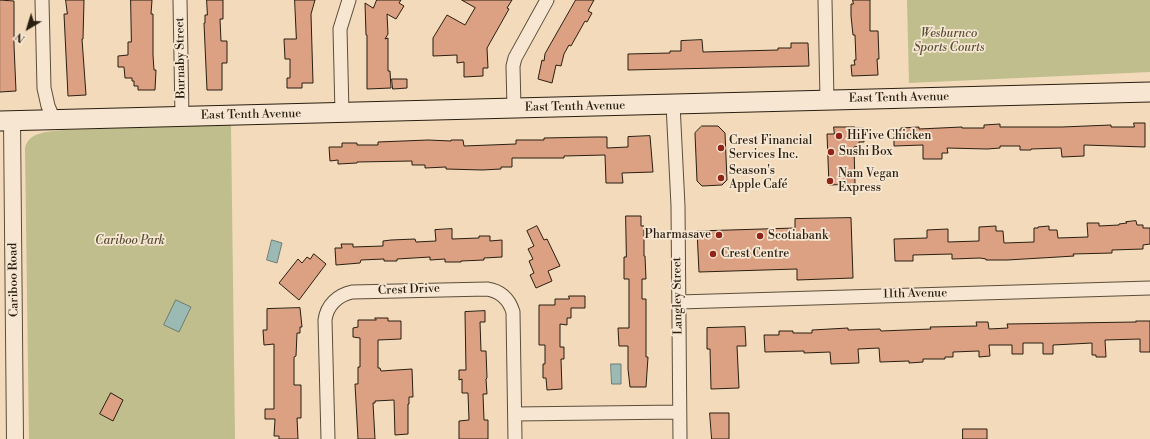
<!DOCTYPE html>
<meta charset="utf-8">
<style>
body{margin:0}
#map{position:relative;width:1150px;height:439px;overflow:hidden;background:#f2daba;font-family:"Libre Bodoni",serif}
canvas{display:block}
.north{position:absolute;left:8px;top:8px;width:40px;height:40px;-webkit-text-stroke:3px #f7e7d2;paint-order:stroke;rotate:218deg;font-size:11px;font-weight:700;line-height:16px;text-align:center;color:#291f11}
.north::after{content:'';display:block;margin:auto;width:14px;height:18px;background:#291f11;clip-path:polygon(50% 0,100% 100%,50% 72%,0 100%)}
</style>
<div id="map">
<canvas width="1150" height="439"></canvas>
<div class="north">N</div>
</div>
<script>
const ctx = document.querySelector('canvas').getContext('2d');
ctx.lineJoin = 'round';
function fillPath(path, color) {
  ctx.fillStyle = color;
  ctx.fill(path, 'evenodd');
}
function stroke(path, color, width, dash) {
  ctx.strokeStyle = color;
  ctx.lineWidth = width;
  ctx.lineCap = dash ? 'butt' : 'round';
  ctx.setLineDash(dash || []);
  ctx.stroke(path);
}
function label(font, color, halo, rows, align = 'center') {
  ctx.font = font + ' "Libre Bodoni",serif';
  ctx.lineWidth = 3.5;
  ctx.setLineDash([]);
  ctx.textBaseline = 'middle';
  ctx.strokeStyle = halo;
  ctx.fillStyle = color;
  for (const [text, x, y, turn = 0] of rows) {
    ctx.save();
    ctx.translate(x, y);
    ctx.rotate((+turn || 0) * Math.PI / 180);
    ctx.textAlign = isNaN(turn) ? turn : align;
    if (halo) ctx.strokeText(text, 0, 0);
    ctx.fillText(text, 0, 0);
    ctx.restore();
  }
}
fillPath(new Path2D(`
 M907,0H1150V72L909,83Z
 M231,125L235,439H29L25,148C29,131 49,132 63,130Z`), '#bfbe8c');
const water = new Path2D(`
 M272,240L282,243L277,263L267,260Z
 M176,300L191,307L179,332L164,325Z
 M611,364H621V384H612Z`);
fillPath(water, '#9bbab3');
stroke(water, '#6d7c72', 1);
const building = new Path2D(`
 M0,0L14,1V45L16,91L0,92Z
 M66,0H84L83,39H82L86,95L68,96L64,14H67Z
 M131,0H152L151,14H153V55L154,70H156L155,90H138V86H134V81H132V78H125L124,67H118V56L128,55V42H131Z
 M207,0H223V19H220L221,41H227V63H222V90H207L204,23H205V15H207Z
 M295,0H315L311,14L313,83H302V88H287V78H290V59H285L284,39H296Z
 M377,0H401L399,3L404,6L396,19L387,14L388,34L385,39L388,38V71H390L391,88L367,89V35H366L365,3L373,8Z
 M462,0H512L507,8L509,9L487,48L488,68H483V76L464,77V62L457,63V55L433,56V38L447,15L465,25L475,8Z
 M576,0H594L588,11L592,13L587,22L585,21L571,46L569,45L564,54L561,66L556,65L552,83L538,79L542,60L544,61L545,54Z
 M853,0H870V31H878L879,59H877L878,75L852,76L851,65H855L854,60H856L855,35H853L851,16V4H853Z
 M702,40L703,52L778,50V48H791V43H808L809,66L628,70V54L670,53V51H681V41Z
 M392,79H407V88L393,89Z
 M1134,123H1145V147L1084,145V156L1062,157L1061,148L1031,149V150H1020V146H1000V148L987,149L947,148L948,153H942V159H923V145L894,146V130H901V128L919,127V129L962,127V128H984V125L1000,124V127H1062L1111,125V127H1134Z
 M702,126H718L725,133L727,180L722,185L702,186L697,181L695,133Z
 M834,127H855V128H864V142H859V146L854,147L855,184L829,185L827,134H834Z
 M650,136L653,172L622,173L623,183H606L605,155L564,156V158H512V167H501V169L482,170L446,169V167L425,168V165H412V161L357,162V163L338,164V160L330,161L329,147H342V143H357V145H378V142L428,140L451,141V140H463L464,146L516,144V140H544V138L595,137H607V148L628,147V137Z
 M626,216H641V226H644V256H645L646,279H642V299H646V357H648L646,387H630L628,369V346H619L618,328H629V279H624V257H626Z
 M851,218L853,278L797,280V269L699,272L697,231L795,228V219Z
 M1136,221L1137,225H1143V228H1150V244L1143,245V249L1112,250V253L1073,254L1074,256L1058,257L1007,260H986V259L980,258L952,259V254L913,255V261H895L894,239L927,238V230L948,229V242L979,241V227L996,226V231H1003L1004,243L1034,242V228H1038V227L1049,226V230H1057L1058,238L1088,237L1087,223H1099V226L1119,225V224L1127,223L1126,222Z
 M537,226L544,240L547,239L560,266L548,271L552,281L536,288L530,275L534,273L529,261L533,259L528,249L534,246L527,231Z
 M452,229V239L479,238V236H490V241L502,240V257L484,258V260L461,261V262H445V259L430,260V257L397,259V261H384V259L361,260L360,263L336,265L335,248H342L341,244H353V247L383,246V241L391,240L415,239L416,242L436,241L435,230Z
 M314,254L326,264L299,300L279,283L298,259L302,263L307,257L310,259Z
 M569,296H585V308H571V318H567V325L560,324V347H564V359H561L562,389L547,390L546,378H543V364H545V345H539V305H555V299H569Z
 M300,308L302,327H300V333H297L296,356L294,357V385H301V418H297L298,439H279V436H274L275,419H265V409H274V344L264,345L263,330H267V309Z
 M485,311V322H480L481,351H486L487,378L486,379L487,394H483L484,420H488V439H459V421L469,420L468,393H462V379L459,380V370H466L465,312Z
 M375,318H388V321H401V339L378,340V368H380L381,371L412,369L413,397H409V404H408V434L395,435L394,400L375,401V403H373L375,439H358L355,384H358V367H360V338L353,337V328L358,327V320H376Z
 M1136,321H1150V352H1140V339L1105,340L1106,357H1096V355H1092V343L1053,345V354H1043V343H1023V354H1012V345H989L990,356L979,357V351L953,352V357H945V359H923V362L909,363V361L880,362L879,348L858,349L859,363L831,364L830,352L804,353V351L765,352L764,335H779V331H793V333H812V330L848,328V330L880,329L881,331L931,329L930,327L977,326L976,322H988L989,329L1008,328L1007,324L1136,322Z
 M745,327L746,346H737L739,388L711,389L710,349H707V328Z
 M111,393L123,400L113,421L100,414Z
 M710,413H729V439H712Z
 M963,429H987V439H963Z`);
fillPath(building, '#dca083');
stroke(building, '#291f11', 1);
const minor = new Path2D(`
 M42,0L44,88L48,106L54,120
 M180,0L182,117
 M825,0L827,100
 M673,104L678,206L680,439
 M514,108L513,66L515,58L547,0
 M342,113L340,29L349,0
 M679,302L1150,288
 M515,414L679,412
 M328,439L325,320C327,305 338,295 352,292L487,289C500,291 509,299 513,312L515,439`);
const tertiary = new Path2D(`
 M12,121L15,439`);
const secondary = new Path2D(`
 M0,121L1150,92`);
stroke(minor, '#5b4e3b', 15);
stroke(tertiary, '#5b4e3b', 18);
stroke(secondary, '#291f11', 21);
stroke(minor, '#f7e7d2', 13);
stroke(tertiary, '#f7e7d2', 16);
stroke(secondary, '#f7e7d2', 19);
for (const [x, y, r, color] of [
 [839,136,4,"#8f2418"],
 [721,148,4,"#8f2418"],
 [831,152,4,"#8f2418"],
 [721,178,4,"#8f2418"],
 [830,181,4,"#8f2418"],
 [719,235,4,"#8f2418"],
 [760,236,4,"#8f2418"],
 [713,254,4,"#8f2418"]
]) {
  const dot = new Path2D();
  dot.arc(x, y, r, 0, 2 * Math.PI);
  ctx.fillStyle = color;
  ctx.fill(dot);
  stroke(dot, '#f7e7d2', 1.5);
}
label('italic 12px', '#564f36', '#f7e7d2', [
 ["Wesburnco",949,34],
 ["Sports Courts",949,48],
 ["Cariboo Park",130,241]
]);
label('12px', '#291f11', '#f7e7d2', [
 ["Burnaby Street",181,58,-91],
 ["East Tenth Avenue",899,98,-1],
 ["East Tenth Avenue",575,107,-1],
 ["East Tenth Avenue",251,115,-1],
 ["Cariboo Road",14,280,-91],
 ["Crest Drive",409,290,-2],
 ["11th Avenue",915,294,-1],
 ["Langley Street",678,296,-91]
]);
label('12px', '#291f11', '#f7e7d2', [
 ["HiFive Chicken",847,136],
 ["Crest Financial",729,141],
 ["Services Inc.",729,155],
 ["Sushi Box",839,152],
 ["Season's",729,171],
 ["Apple Café",729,185],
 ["Nam Vegan",838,174],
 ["Express",838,188],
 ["Pharmasave",711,235,"right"],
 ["Scotiabank",768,236],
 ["Crest Centre",721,254]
], 'left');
</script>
